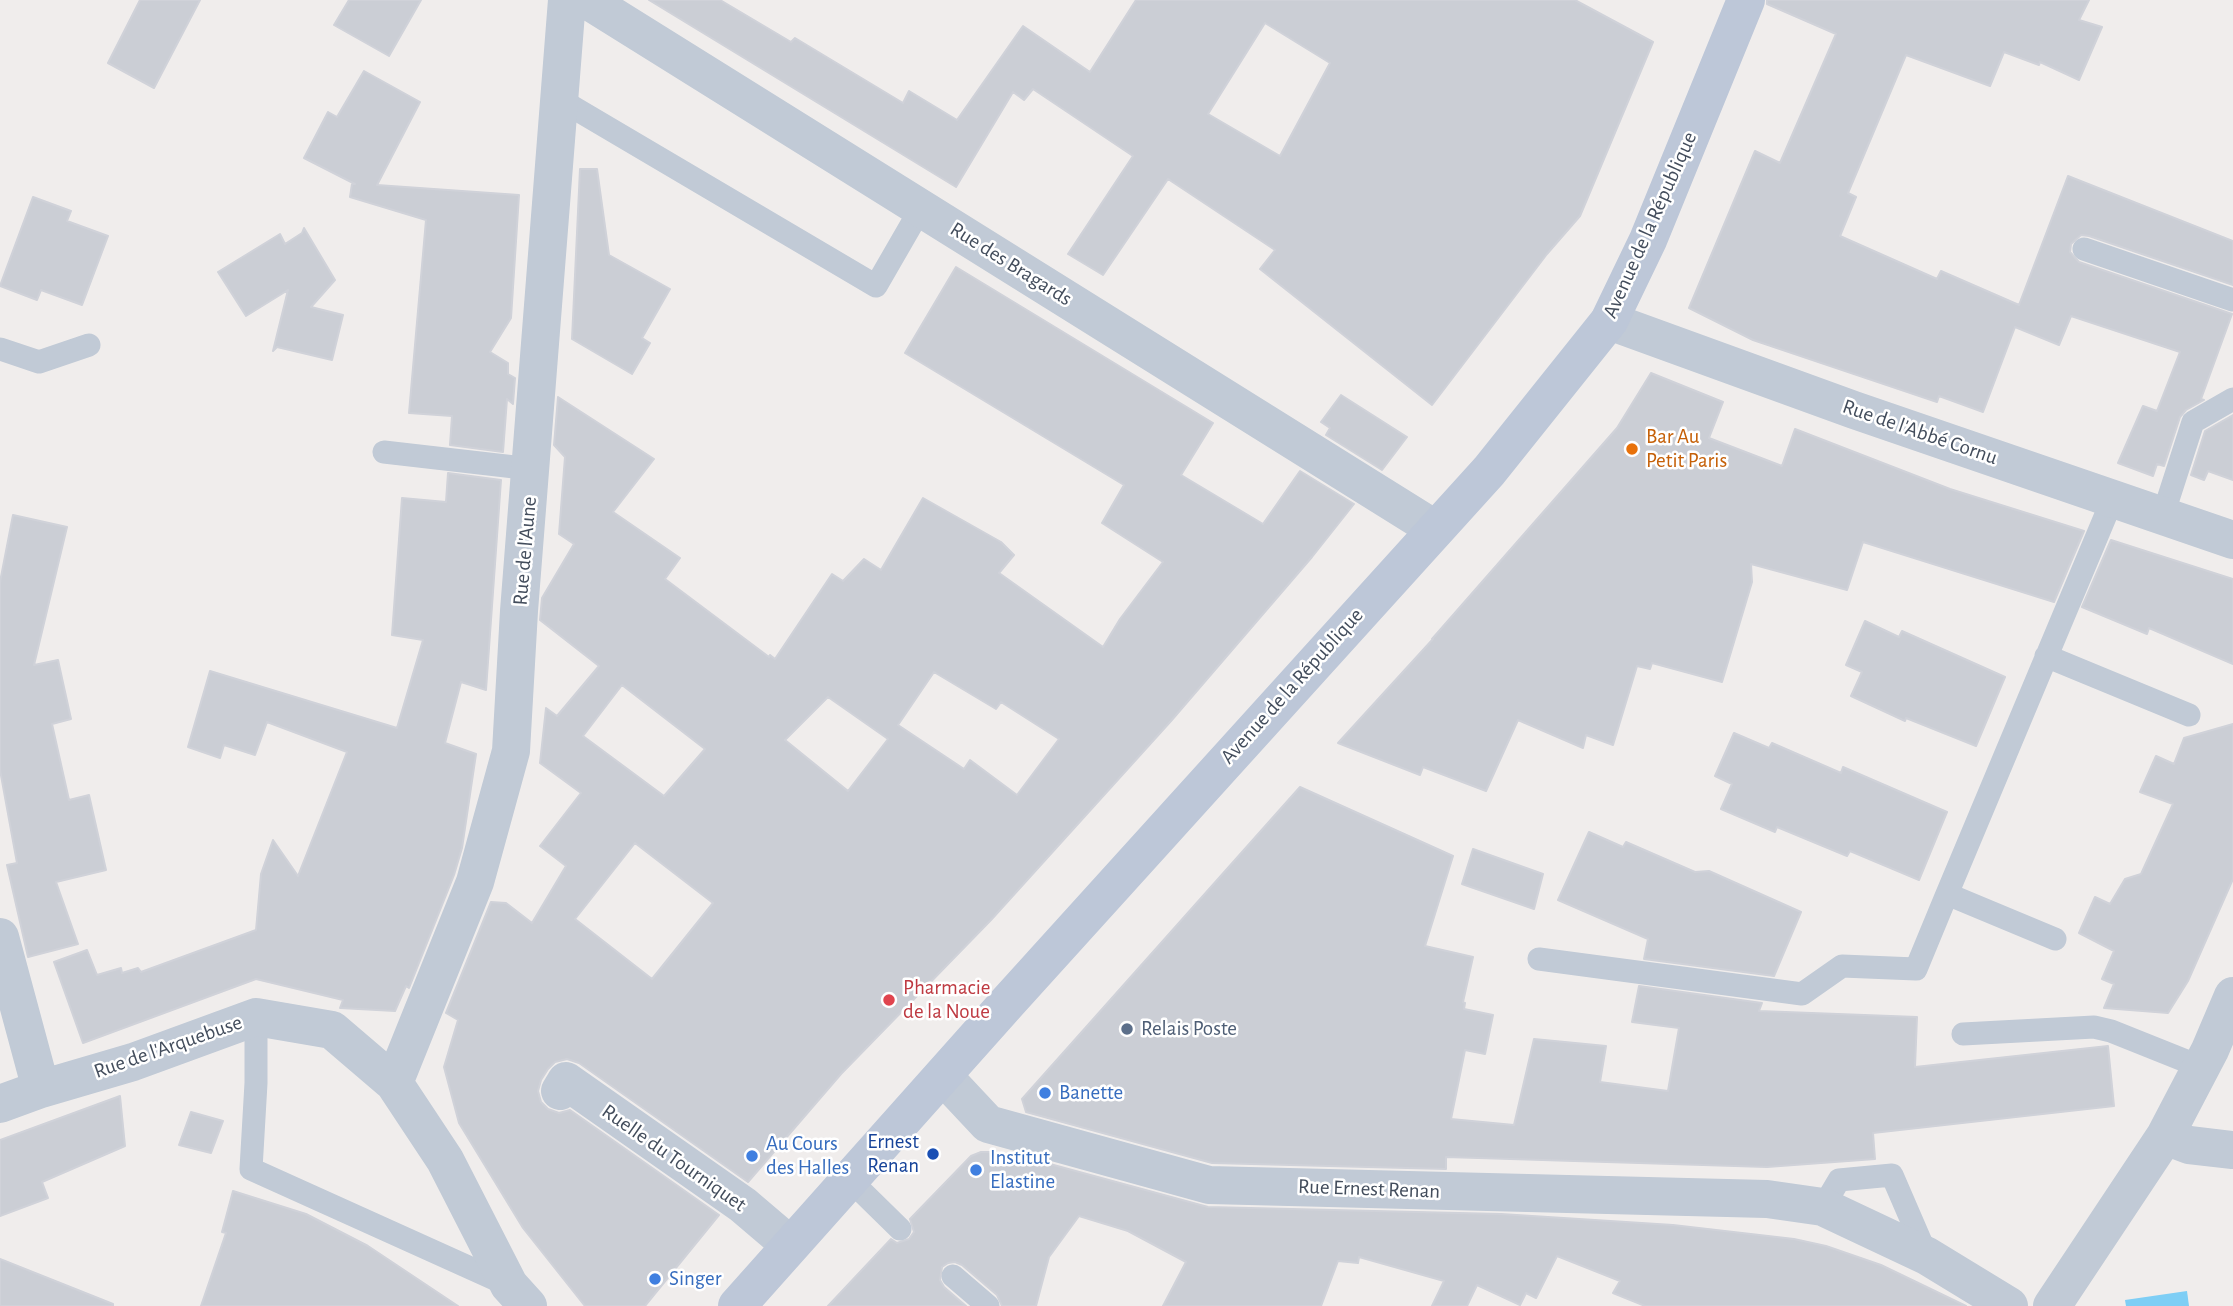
<!DOCTYPE html>
<meta charset="utf-8">
<style>
body{margin:0}
canvas{display:block;background:#f0edec}
</style>
<canvas width="2233" height="1306"></canvas>
<script>
const ctx = document.querySelector('canvas').getContext('2d');
ctx.lineJoin = 'round';
function fillPath(path, color) {
  ctx.fillStyle = color;
  ctx.fill(path, 'evenodd');
}
function stroke(path, color, width, dash) {
  ctx.strokeStyle = color;
  ctx.lineWidth = width;
  ctx.lineCap = dash ? 'butt' : 'round';
  ctx.setLineDash(dash || []);
  ctx.stroke(path);
}
function label(font, color, halo, rows, align = 'center') {
  ctx.font = font + ' "Alegreya Sans",sans-serif';
  ctx.lineWidth = 5;
  ctx.setLineDash([]);
  ctx.textBaseline = 'middle';
  ctx.strokeStyle = halo;
  ctx.fillStyle = color;
  for (const [text, x, y, turn = 0] of rows) {
    ctx.save();
    ctx.translate(x, y);
    ctx.rotate((+turn || 0) * Math.PI / 180);
    ctx.textAlign = isNaN(turn) ? turn : align;
    if (halo) ctx.strokeText(text, 0, 0);
    ctx.fillText(text, 0, 0);
    ctx.restore();
  }
}
fillPath(new Path2D(`
 M2187,1291L2189,1306H2126L2125,1300Z`), '#7ecef5');
const building = new Path2D(`
 M140,0H200L154,88L108,63Z
 M349,0H421L389,56L334,25Z
 M649,0H720L791,42L795,38L903,103L909,91L957,120L1023,26L1090,72L1136,0H1575L1653,42L1580,216L1547,254L1432,405L1260,269L1275,250L1168,179L1103,275L1068,254L1133,156L1033,89L1024,100L1013,92L956,187ZM1265,23L1330,63L1280,156L1208,114Z
 M1767,0H2089L2079,20L2102,27L2079,80L2040,62L2039,65L2004,52L1990,86L1906,55L1848,193L1856,197L1840,236L1937,279L1941,271L2019,305L2068,176L2233,241V285L2089,236L2081,235L2071,244L2070,252L2079,262L2232,314L2201,399L2204,400L2186,410L2180,417L2164,466L2157,464L2153,476L2118,463L2143,406L2157,411L2180,352L2071,316L2059,345L2015,327L1983,412L1939,396L1937,402L1753,340L1689,308L1755,151L1780,163L1836,34L1767,4Z
 M364,71L420,102L377,185L519,195L511,318L490,352L508,363V374L515,378L513,404L507,399L503,452L450,445L452,416L409,413L426,220L350,197L352,184H355L304,158L328,112L337,117Z
 M580,169H597L609,255L670,289L642,338L650,343L632,374L572,339Z
 M33,197L71,211L67,221L108,236L82,305L41,290L37,300L0,286Z
 M304,228L335,280L311,307L343,315L332,360L277,347L273,351L288,290L246,316L218,272L280,234L285,244L302,233Z
 M956,267L1213,423L1181,475L1263,524L1300,471L1354,504L1312,557L1171,721L991,920L841,1074L748,1182L579,1063L567,1059L555,1062L548,1069L541,1080L538,1091L541,1102L548,1109L559,1113L570,1110L719,1215L645,1306H585L523,1228L459,1123L444,1067L458,1020L446,1013L491,902L506,903L532,923L566,866L540,846L581,793L540,763L546,708L557,716L599,666L540,620L542,598L574,544L559,534L565,457L554,445L558,397L654,459L613,512L680,558L665,579L769,657L770,655L775,659L832,574L843,581L864,559L881,570L923,498L1001,542L1014,555L999,573L1103,647L1120,619L1163,562L1102,523L1124,485L905,353ZM934,672L996,709L1001,702L1059,739L1017,795L970,760L964,769L898,725ZM622,685L705,749L664,796L583,736ZM828,697L888,739L848,791L785,740ZM635,843L713,903L652,979L575,919Z
 M1651,373L1723,402L1709,438L1782,466L1795,429L1950,489L2084,531L2054,602L1863,542L1847,590L1751,564L1752,582L1722,682L1652,663L1650,669L1637,666L1613,745L1586,735L1583,748L1518,720L1486,791L1423,767L1420,775L1338,743L1433,639H1432L1617,428Z
 M1341,395L1407,437L1382,470L1326,435L1330,428L1321,422Z
 M2233,415V480L2208,471L2204,480L2191,475L2205,431Z
 M448,473L501,480L486,690L461,682L445,743L476,754L462,848L454,875L409,988L406,986L395,1011L340,1008L343,1000L256,979L83,1043L54,962L87,950L97,975L121,968L122,973L138,968L141,972L256,930L261,874L273,840L298,876L347,752L267,722L255,755L224,745L220,758L188,747L210,671L397,728L423,640L392,635L402,498L446,502Z
 M13,515L67,527L34,665L58,660L71,719L52,724L69,800L89,795L106,870L56,882L78,944L28,957L7,865L17,863L0,770V582Z
 M2111,540L2233,579V664L2149,628L2147,634L2082,607Z
 M1865,621L1899,637L1902,631L2005,677L1976,746L1906,718L1905,721L1851,696L1862,672L1846,665Z
 M2233,724V879L2188,981L2168,1013L2104,1008L2114,984L2102,979L2114,951L2079,933L2095,897L2110,904L2125,879L2141,874L2173,804L2140,792L2156,756L2174,764L2184,738Z
 M1734,733L1769,748L1772,743L1841,773L1843,767L1947,812L1919,880L1850,851L1847,856L1777,827L1775,832L1721,809L1732,784L1715,776Z
 M1300,787L1453,856L1425,946L1473,957L1463,1002L1465,1003L1464,1009L1493,1015L1485,1054L1465,1050L1451,1119L1514,1125L1534,1039L1606,1046L1600,1082L1668,1091L1679,1028L1632,1022L1639,986L1762,1003L1759,1011L1917,1017L1915,1067L2108,1046L2114,1106L1873,1133L1875,1159L1767,1167L1446,1157V1169L1212,1163L1026,1112L1022,1099Z
 M1589,832L1623,847L1626,842L1695,872L1709,871L1801,912L1774,976L1644,959L1648,939L1558,900Z
 M1473,849L1543,874L1534,909L1462,884Z
 M120,1096L125,1146L42,1182L48,1198L0,1216V1140Z
 M191,1112L223,1121L211,1153L179,1145Z
 M981,1152H991L1041,1167L1039,1161L1208,1207L1501,1214L1673,1225L1794,1239L1826,1246L1881,1265L1966,1306H1645L1613,1293L1620,1281L1557,1256L1536,1298L1526,1293L1520,1305L1477,1285L1467,1306H1432L1444,1281L1359,1257L1358,1263L1338,1261L1321,1306H1163L1186,1262L1128,1231L1079,1216L1049,1257L1036,1306H1002L997,1295L962,1265L955,1262L948,1263L942,1267L940,1280L944,1287L966,1306H828L891,1239L897,1243L909,1239L914,1232L910,1219L971,1156Z
 M233,1191L306,1214L368,1246L458,1306H201L226,1233L222,1232Z
 M0,1259L113,1304V1306H0Z`);
fillPath(building, '#cbced5');
stroke(building, '#d0d2d9', 2);
stroke(new Path2D(`
 M559,99L876,286L921,208
 M2084,249L2233,300
 M0,349L39,362L89,345
 M384,452L532,469
 M2163,515L2193,422L2233,399
 M2046,656L2189,715
 M2055,939L1947,894L2113,498
 M1539,959L1802,994L1842,966L1916,969L1947,894
 M256,1017V1083L251,1169L508,1285
 M1963,1034L2094,1027L2111,1031L2201,1067
 M849,1179L900,1229
 M1823,1207L1839,1180L1892,1175L1927,1256
 M953,1276L988,1306`), '#c1cad6', 23);
stroke(new Path2D(`
 M587,0L1435,529
 M1609,321L1854,410L2233,540
 M0,937L41,1089
 M943,1076L988,1124L1209,1185L1767,1199L1823,1207L1927,1256L2009,1306
 M394,1083L475,882L511,751L519,611L567,0
 M560,1091L566,1081L743,1205L790,1245
 M0,1104L41,1089L133,1062L256,1017L332,1030L394,1083L445,1160L509,1285L528,1306
 M2165,1136L2189,1145L2233,1150
 M2052,1306L2165,1136L2210,1050L2233,996`), '#c1cad6', 38);
stroke(new Path2D(`
 M737,1306L1008,1002L1489,471L1609,321L1648,240L1746,0`), '#bdc7d8', 38);
for (const [x, y, r, color] of [
 [1632,449,7,"#e8710a"],
 [889,1000,7,"#e0444e"],
 [1127,1029,7,"#5c6f8a"],
 [1045,1093,7,"#3f7fe0"],
 [933,1154,7,"#1a4fb4"],
 [752,1156,7,"#3f7fe0"],
 [976,1170,7,"#3f7fe0"],
 [655,1279,7,"#3f7fe0"]
]) {
  const dot = new Path2D();
  dot.arc(x, y, r, 0, 2 * Math.PI);
  ctx.fillStyle = color;
  ctx.fill(dot);
  stroke(dot, '#fff', 2.5);
}
label('21px', '#434d5c', '#fff', [
 ["Avenue de la République",1650,225,-66],
 ["Rue des Bragards",1011,264,32],
 ["Rue de l'Abbé Cornu",1920,432,19],
 ["Rue de l'Aune",525,551,-85],
 ["Avenue de la République",1292,686,-48],
 ["Rue de l'Arquebuse",168,1047,-19],
 ["Ruelle du Tourniquet",674,1158,35],
 ["Rue Ernest Renan",1369,1189,2]
]);
label('21px', '#c56008', '#fff', [
 ["Bar Au",1646,437],
 ["Petit Paris",1646,461]
], 'left');
label('21px', '#be3a42', '#fff', [
 ["Pharmacie",903,988],
 ["de la Noue",903,1012]
], 'left');
label('21px', '#4e5e75', '#fff', [
 ["Relais Poste",1141,1029]
], 'left');
label('21px', '#366cbe', '#fff', [
 ["Banette",1059,1093],
 ["Au Cours",766,1144],
 ["des Halles",766,1168],
 ["Institut",990,1158],
 ["Elastine",990,1182],
 ["Singer",669,1279]
], 'left');
label('21px', '#164399', '#fff', [
 ["Ernest",919,1142],
 ["Renan",919,1166]
], 'right');
</script>
